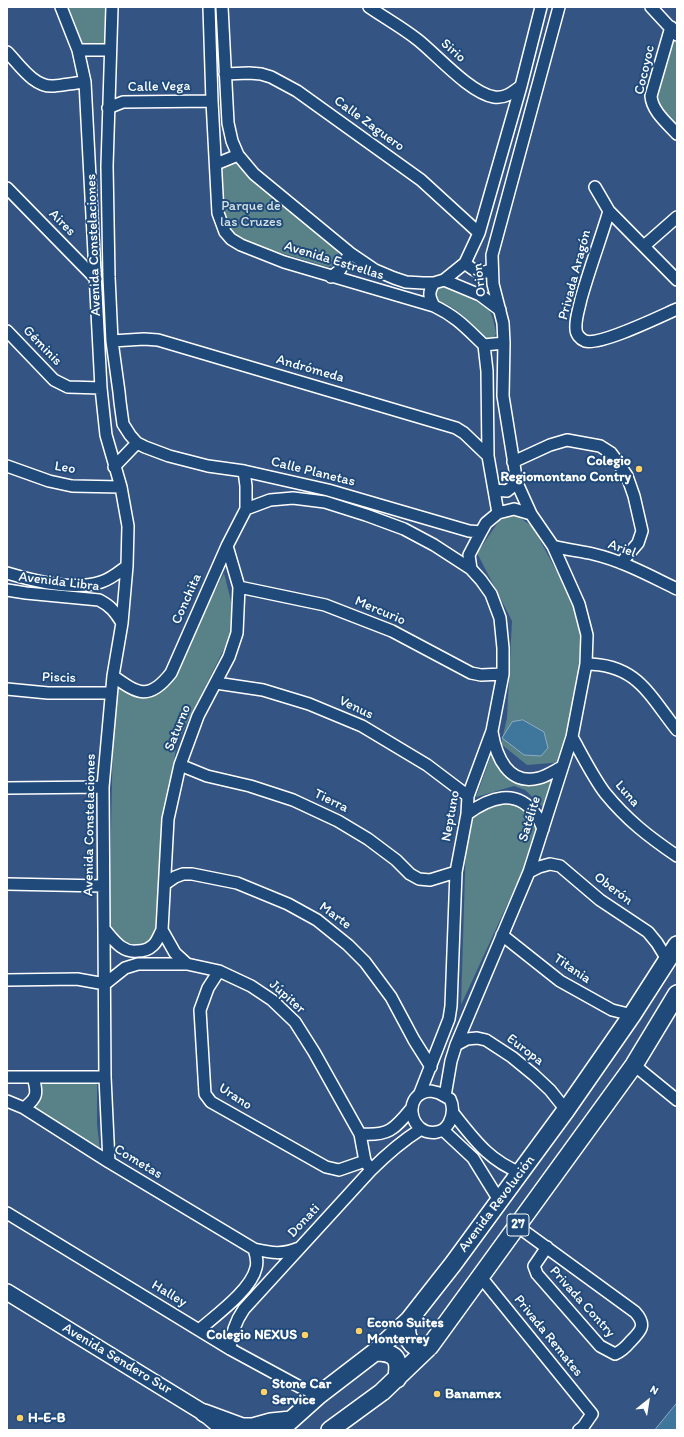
<!DOCTYPE html>
<meta charset="utf-8">
<style>
body{margin:0}
#map{position:relative;width:684px;height:1437px;overflow:hidden;background:#345584;font-family:Itim,sans-serif}
canvas{display:block}
.frame{position:absolute;inset:0;border:8px solid #fff;pointer-events:none}
.north{position:absolute;left:628px;top:1381px;width:40px;height:40px;-webkit-text-stroke:3px #1f4a7a;paint-order:stroke;rotate:30deg;font-size:11px;font-weight:700;line-height:16px;text-align:center;color:#fff}
.north::after{content:'';display:block;margin:auto;width:14px;height:18px;background:#fff;clip-path:polygon(50% 0,100% 100%,50% 72%,0 100%)}
</style>
<div id="map">
<canvas width="684" height="1437"></canvas>
<div class="frame"></div>
<div class="north">N</div>
</div>
<script>
const ctx = document.querySelector('canvas').getContext('2d');
ctx.lineJoin = 'round';
function fillPath(path, color) {
  ctx.fillStyle = color;
  ctx.fill(path, 'evenodd');
}
function stroke(path, color, width, dash) {
  ctx.strokeStyle = color;
  ctx.lineWidth = width;
  ctx.lineCap = dash ? 'butt' : 'round';
  ctx.setLineDash(dash || []);
  ctx.stroke(path);
}
function label(font, color, halo, rows, align = 'center') {
  ctx.font = font + ' Itim,sans-serif';
  ctx.lineWidth = 4;
  ctx.setLineDash([]);
  ctx.textBaseline = 'middle';
  ctx.strokeStyle = halo;
  ctx.fillStyle = color;
  for (const [text, x, y, turn = 0] of rows) {
    ctx.save();
    ctx.translate(x, y);
    ctx.rotate((+turn || 0) * Math.PI / 180);
    ctx.textAlign = isNaN(turn) ? turn : align;
    if (halo) ctx.strokeText(text, 0, 0);
    ctx.fillText(text, 0, 0);
    ctx.restore();
  }
}
fillPath(new Path2D(`
 M64,7H107L105,46L82,47Z
 M671,27L677,35V132L651,103Z
 M234,159L337,249C340,258 339,265 328,267L241,241L232,236L224,224L220,168Z
 M442,283C474,294 491,295 496,334L491,341L485,340C471,324 457,305 436,301L434,290Z
 M516,515L533,527L582,619L583,654L563,762L527,765L501,744L507,718L512,621L477,553L501,518Z
 M224,573L234,613L232,633L176,745L156,930C148,947 140,946 123,947L109,932L114,680L149,696L156,695L166,686Z
 M494,747L503,762L524,775L557,768L544,808L525,790L514,786L476,797Z
 M511,795L540,827L524,868L461,1005L467,809Z
 M38,1081L97,1083V1124L100,1150L34,1108L39,1098Z`), '#588188');
const water = new Path2D(`
 M523,720L544,732L548,748L541,756L524,755L502,738L512,722Z
 M677,1403V1430H655Z`);
fillPath(water, '#3f769c');
stroke(water, '#8cadc4', 1);
const minor = new Path2D(`
 M61,7L78,50L85,82L101,388L106,435L121,487L128,526L127,566L122,623L113,676L103,787L105,1077L109,1162
 M112,7L107,166L109,277L112,341L119,392L120,402L123,424L130,435L137,443L145,447L169,456L208,466L244,471L328,490L469,531L481,532
 M209,7L212,101L218,213L225,232L231,239L241,245L284,262L434,306C457,317 466,328 484,345
 M222,7L228,123L232,141L238,155L254,174L350,253L375,270L394,278L406,282L423,283H434L444,280L465,263L479,233L521,86L541,7
 M369,7C385,18 403,28 418,40C437,55 470,93 494,97C505,99 513,92 521,86
 M651,7L677,35
 M671,27L651,96C652,111 667,123 677,134
 M78,50H110
 M7,52C19,64 34,88 54,86C64,85 74,83 85,82
 M225,74L249,73L261,74L271,77L297,91L421,180L479,233
 M108,108L123,102L212,101
 M216,164L238,155
 M595,187L609,211L677,280
 M7,188L96,279
 M609,211C600,241 589,270 581,299C579,309 575,319 576,329C576,334 580,339 585,341C600,346 661,316 677,309
 M644,246L677,217
 M465,263C474,271 481,276 492,269
 M331,277L340,270L350,253
 M444,280L480,295L500,310
 M434,306C429,297 428,292 434,283
 M7,331L54,380L68,387L101,388
 M112,341L144,339L158,340L456,428L464,433L488,456
 M484,345L487,371L488,456L498,513
 M484,345L504,343
 M513,462L550,445L567,440L600,446L611,453L617,461L627,476L634,496L642,531L638,543L621,563
 M7,466L49,481L72,486L121,487
 M114,467L137,443
 M495,490L507,491L517,483
 M246,509L270,500L293,498L325,502L366,515L404,529L434,545L471,569
 M553,546C567,550 580,551 593,554C623,561 650,576 677,589
 M7,573C34,581 73,591 101,582C111,579 119,572 127,566
 M239,587L325,605L392,631L471,673L481,675L503,674
 M7,590L26,593L99,600C111,606 115,612 122,623
 M586,664C637,664 649,695 677,730
 M113,676C138,694 149,701 171,673L227,546L246,509V486L244,471
 M216,683L263,690L309,704L362,726L427,765L468,796
 M7,689L48,693H111
 M492,732C496,756 508,786 539,778C547,776 554,771 562,767
 M572,737C582,755 593,777 605,793C627,820 649,837 677,856
 M180,765L207,776L250,786L293,800L338,821L368,839L396,860L410,874L419,879L430,880L456,872
 M7,788L103,787
 M467,814C489,798 516,787 536,815C539,819 541,824 543,829
 M529,872L539,867L550,864L560,866L600,900L648,932L657,943L668,961
 M7,884L103,886
 M165,884L175,877L183,874H192L237,883L288,904L317,920L348,945L365,962L391,997L414,1040L431,1067
 M105,930C114,940 122,953 137,951C143,951 148,950 152,946C157,943 159,935 162,930L168,819L180,765L198,716L229,657L237,633L239,587L227,546
 M162,930L175,953L187,964
 M502,935L560,981L612,1010L632,1015
 M219,971L208,988L200,1010L205,1094L211,1102L326,1167L339,1170L365,1161
 M7,980L77,979L105,984L125,968L138,964H187L219,971L251,986L272,1000L295,1022L314,1052L360,1134L365,1161L371,1170
 M456,1045L467,1039L477,1038L486,1040L512,1057L534,1075L550,1090L566,1110
 M634,1065L677,1100
 M7,1077H105
 M431,1091L439,1093L450,1099C454,1107 453,1115 449,1123C446,1128 443,1131 437,1132C409,1137 401,1092 431,1091Z
 M420,1093L449,1019L451,1006L456,872L467,814L468,796L492,731L503,674V648L500,618L491,594L481,580L471,569L469,555L481,532L486,523L498,513L514,509L531,514
 M445,1096L451,1061L456,1045L529,872L572,737L586,664L587,635L579,604L553,546L531,514L517,483L503,396L504,343L503,323L493,284L492,255L559,7
 M7,1101L24,1108L109,1162L254,1249C272,1253 282,1255 299,1248
 M24,1108C37,1098 38,1094 33,1077
 M453,1113C474,1139 488,1160 521,1173
 M443,1130L473,1158L499,1200
 M360,1134C388,1136 394,1130 411,1109
 M7,1213L230,1349L300,1387L319,1395
 M517,1226L635,1312C647,1325 641,1331 630,1342C625,1348 622,1351 615,1354L600,1346L537,1274L534,1266L547,1247
 M480,1276L592,1414L583,1427L579,1430
 M199,1330C216,1315 251,1290 256,1268C258,1261 256,1255 254,1249
 M230,1349C232,1333 235,1322 244,1309L371,1170C387,1154 402,1141 421,1129`);
const secondary = new Path2D(`
 M7,1292L204,1413L224,1430`);
const primary = new Path2D(`
 M409,1320C404,1331 407,1344 420,1349L430,1346
 M375,1352C383,1352 395,1353 397,1362C399,1367 397,1374 397,1379
 M204,1413L242,1427H253L271,1422L291,1420
 M280,1430L319,1395L375,1352L409,1320L453,1264L566,1110L632,1015L677,945
 M330,1430L382,1392L430,1346L634,1065L677,994`);
stroke(minor, '#fff', 14);
stroke(secondary, '#fff', 18);
stroke(primary, '#fff', 20);
stroke(minor, '#1f4a7a', 11);
stroke(secondary, '#1f4a7a', 15);
stroke(primary, '#1f4a7a', 17);
for (const [x, y, r, color] of [
 [639,469,4,"#ffd166"],
 [359,1331,4,"#ffd166"],
 [305,1335,4,"#ffd166"],
 [264,1392,4,"#ffd166"],
 [437,1394,4,"#ffd166"],
 [20,1418,4,"#ffd166"]
]) {
  const dot = new Path2D();
  dot.arc(x, y, r, 0, 2 * Math.PI);
  ctx.fillStyle = color;
  ctx.fill(dot);
  stroke(dot, '#1f4a7a', 1.5);
}
for (const [x, y, w] of [
 [518,1225,22]
]) {
  const box = new Path2D();
  box.roundRect(x - w / 2, y - 11, w, 22, 3);
  ctx.fillStyle = '#1f4a7a';
  ctx.fill(box);
  stroke(box, '#fff', 1);
}
label('bold 13px', '#fff', null, [
 ["27",518,1225]
]);
label('14px', '#fff', '#1f4a7a', [
 ["Sirio",453,51,41],
 ["Cocoyoc",645,70,-77],
 ["Calle Vega",159,87,-1],
 ["Calle Zaguero",369,124,36],
 ["Aires",62,223,45],
 ["Avenida Constelaciones",94,245,-92],
 ["Avenida Estrellas",334,261,17],
 ["Privada Aragón",575,275,-75],
 ["Orión",480,280,-97],
 ["Géminis",42,346,46],
 ["Andrómeda",310,369,16],
 ["Leo",65,468,10],
 ["Calle Planetas",313,472,14],
 ["Ariel",622,549,20],
 ["Avenida Libra",59,582,7],
 ["Conchita",187,599,-66],
 ["Mercurio",380,611,23],
 ["Piscis",59,678,2],
 ["Venus",356,708,25],
 ["Saturno",178,728,-68],
 ["Luna",627,794,49],
 ["Tierra",331,801,26],
 ["Neptuno",451,816,-80],
 ["Satélite",530,819,-73],
 ["Avenida Constelaciones",90,825,-89],
 ["Oberón",613,889,37],
 ["Marte",335,916,36],
 ["Titania",572,969,34],
 ["Júpiter",287,997,42],
 ["Europa",525,1050,37],
 ["Urano",235,1097,33],
 ["Cometas",138,1162,31],
 ["Avenida Revolución",497,1204,-53],
 ["Donati",304,1221,-47],
 ["Halley",169,1294,31],
 ["Privada Contry",582,1302,48],
 ["Privada Remates",548,1336,51],
 ["Avenida Sendero Sur",117,1359,31]
]);
label('14px', '#d5e0e1', '#1f4a7a', [
 ["Parque de",251,206],
 ["las Cruzes",251,222]
]);
label('bold 14px', '#fff', '#1f4a7a', [
 ["Colegio",631,461,"right"],
 ["Regiomontano Contry",631,477,"right"],
 ["Econo Suites",367,1323],
 ["Monterrey",367,1339],
 ["Colegio NEXUS",297,1335,"right"],
 ["Stone Car",272,1384],
 ["Service",272,1400],
 ["Banamex",445,1394],
 ["H-E-B",28,1418]
], 'left');
</script>
